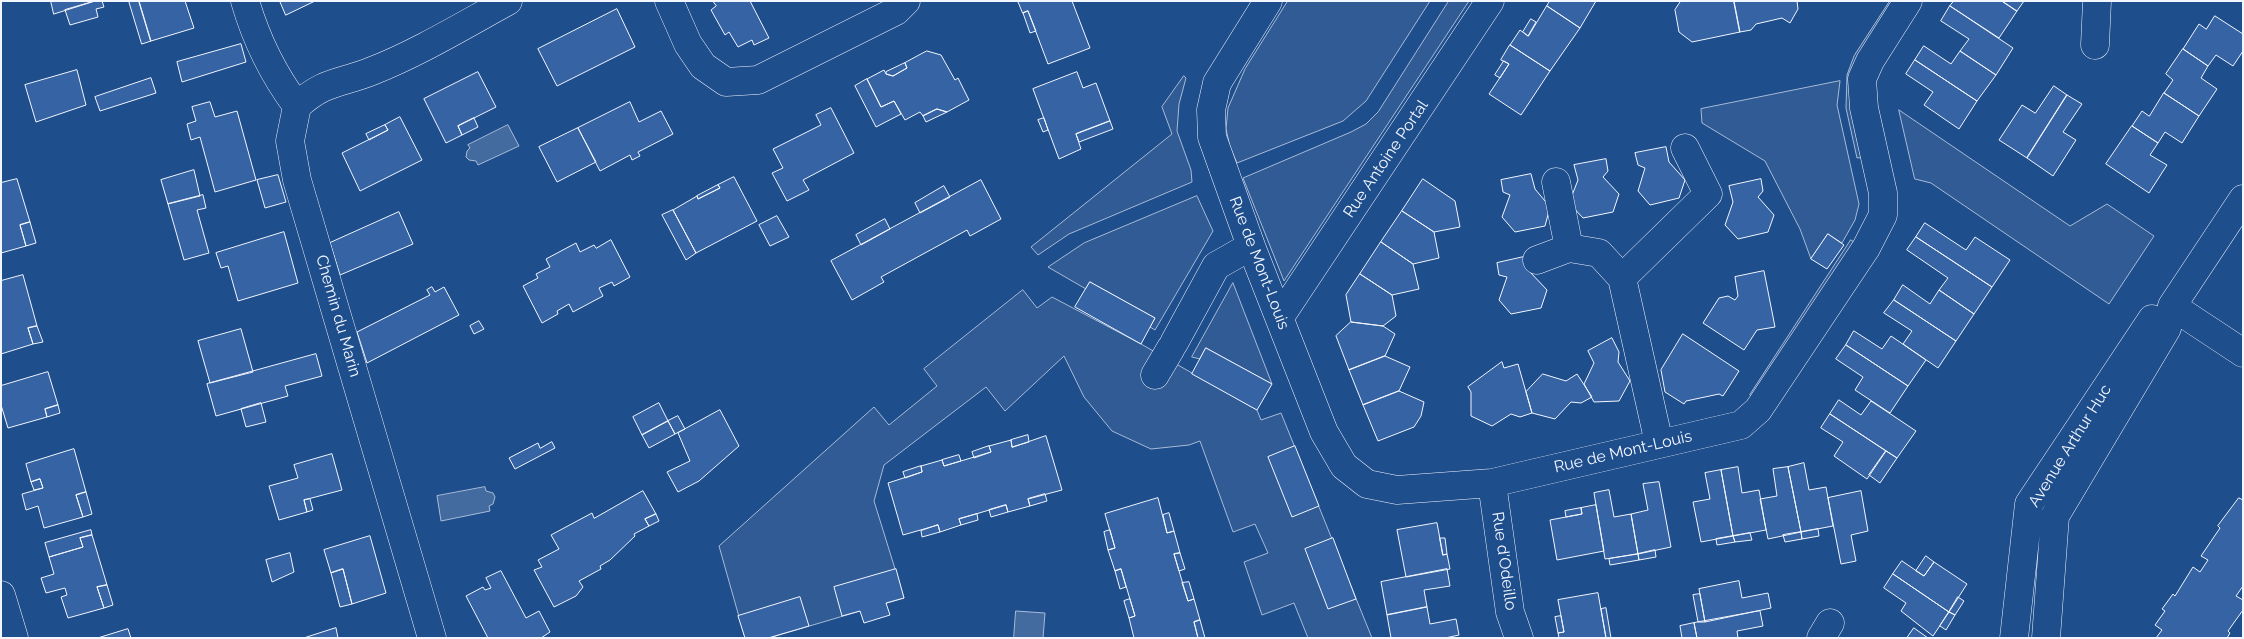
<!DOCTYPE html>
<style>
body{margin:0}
#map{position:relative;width:2244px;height:639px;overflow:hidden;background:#1f4e8c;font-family:Raleway,sans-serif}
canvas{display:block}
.frame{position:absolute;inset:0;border:2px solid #f2f6ff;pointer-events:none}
</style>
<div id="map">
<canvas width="2244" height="639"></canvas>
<div class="frame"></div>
</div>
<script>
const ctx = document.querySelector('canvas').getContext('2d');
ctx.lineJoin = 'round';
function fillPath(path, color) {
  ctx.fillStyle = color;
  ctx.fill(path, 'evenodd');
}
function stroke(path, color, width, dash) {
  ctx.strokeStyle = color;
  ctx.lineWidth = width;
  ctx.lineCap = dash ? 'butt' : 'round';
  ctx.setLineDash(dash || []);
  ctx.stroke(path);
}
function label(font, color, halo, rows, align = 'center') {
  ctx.font = font + ' Raleway,sans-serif';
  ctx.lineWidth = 4;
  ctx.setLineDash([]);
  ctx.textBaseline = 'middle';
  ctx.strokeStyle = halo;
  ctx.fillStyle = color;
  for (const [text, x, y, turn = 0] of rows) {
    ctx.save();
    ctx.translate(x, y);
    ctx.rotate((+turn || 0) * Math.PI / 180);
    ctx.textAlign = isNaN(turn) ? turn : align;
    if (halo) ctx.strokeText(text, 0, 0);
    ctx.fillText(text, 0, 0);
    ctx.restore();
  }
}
const built = new Path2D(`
 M1288,1H1430L1366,101L1343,121L1237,163L1230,147L1226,129L1228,108L1245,69Z
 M1449,1H1469L1284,281L1243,178L1351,132L1366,124L1378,112Z
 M1890,1H1901L1862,59L1865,157L1857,158L1846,108L1847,75L1854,56Z
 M1184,76L1186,78L1179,104L1177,131L1191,170L1192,182L1069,234L1038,255L1031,247L1172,134L1162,107Z
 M1840,81L1837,105L1859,204L1855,220L1842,243L1828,234L1811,259L1800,229L1765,161L1702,123L1701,109Z
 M1899,110L2070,226L2107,204L2154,236L2109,304L1931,183L1915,179Z
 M1197,196L1213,231L1155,330L1150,327L1155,318L1090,282L1086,289L1048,267L1084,243Z
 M1851,240L1859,245L1757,400L1750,395Z
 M1233,283L1272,384L1206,348L1200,359L1192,357Z
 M1023,290L1037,308L1052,297L1141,344L1257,410L1261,420L1281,413L1372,638H1308L1294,603L1262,615L1244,562L1268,553L1255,524L1233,532L1200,441L1189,445L1151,449L1112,431L1084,397L1064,356L1005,411L986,387L884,465L874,501L904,598L769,638H745L719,546L874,407L889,425L937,386L924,369Z`);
fillPath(built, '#305b95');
stroke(built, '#a8bbd7', 1);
const water = new Path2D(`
 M508,125L519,146L478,165L476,161L469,160L466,157L467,151L470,148L468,145Z
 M485,487L486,491L493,493L495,497L493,504L489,506L490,511L441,521L437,496Z
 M1016,611L1045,613L1043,638H1014Z`);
fillPath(water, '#446ba0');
stroke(water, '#a8bbd7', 1);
const building = new Path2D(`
 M51,1H95L54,14Z
 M95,1H102L104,7L96,9L98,17L70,25L65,10Z
 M129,1H139L151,41L142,44Z
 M139,1H185L194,28L151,41Z
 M280,1H315L286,15Z
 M713,1H750L769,38L754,45L752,40L738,47L729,32L725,35L711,10L716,6Z
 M1018,1H1072L1090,48L1048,64L1028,11L1023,13Z
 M1550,1H1596L1580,28L1547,6Z
 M1681,1H1734L1740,32L1692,42L1679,32L1675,10Z
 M1734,1H1797L1798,9L1790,23L1782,18L1756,24L1751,30L1740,32Z
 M1954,1H2002L2017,11L1999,38L1950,6Z
 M2002,1H2024L2017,11Z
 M1547,6L1580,28L1550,71L1510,45L1520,30L1528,36Z
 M1950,6L2013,48L1996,75L1960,51L1969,39L1941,21Z
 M617,9L635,47L557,86L538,49Z
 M1028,11L1036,31L1030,33L1023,13Z
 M2215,16L2243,34V51L2233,66L2216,55L2208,66L2183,49L2199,24L2206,29Z
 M1531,19L1536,22L1528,36L1523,32Z
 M241,44L246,62L182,82L177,62Z
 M1510,45L1550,71L1521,115L1489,94L1509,64L1501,60Z
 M1924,46L1951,64L1960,51L1996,75L1977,101L1915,60Z
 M2183,49L2208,66L2201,78L2217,89L2199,116L2164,93L2173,80L2166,74Z
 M927,51L941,55L955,80L958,78L969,100L947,112L937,109L923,116L920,112L905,120L894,101L881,107L867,79L884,70L886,74L893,76L907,68L905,63Z
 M1915,60L1977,101L1959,129L1924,105L1933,92L1906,74Z
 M1504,61L1509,64L1500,78L1495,75Z
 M905,63L907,68L893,76L886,74V72Z
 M77,70L86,105L36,122L25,85Z
 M478,72L496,107L458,126L462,135L446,143L424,99Z
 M1077,72L1083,88L1096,83L1110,121L1076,134L1081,149L1059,159L1033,89Z
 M151,78L156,93L100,111L95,97Z
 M867,79L881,107L894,101L901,114L876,127L855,86Z
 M2054,86L2067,95L2027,158L1999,140L2022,105L2035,113Z
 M2164,93L2199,116L2182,143L2165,132L2158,143L2132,126L2142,111L2149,116Z
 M2067,95L2082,104L2063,132L2076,140L2053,176L2027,158Z
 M210,102L215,117L237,111L256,180L215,192L200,137L191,140L187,124L196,121L192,107Z
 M630,102L639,122L661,111L673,134L638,152L640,156L632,160L630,155L600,171L578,128Z
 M831,108L854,153L803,180L809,190L787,201L772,173L783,168L773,149L821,125L816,115Z
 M937,109L947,112L926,122L923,116Z
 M400,117L422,160L360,191L342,153L388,130L385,125Z
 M474,118L478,127L462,135L458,126Z
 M1044,118L1048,130L1043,132L1038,120Z
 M1110,121L1113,129L1079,142L1076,134Z
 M385,125L388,130L369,140L366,134Z
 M2132,126L2158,143L2150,155L2167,165L2149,193L2106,164Z
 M578,128L596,162L557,182L539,147Z
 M1666,147L1669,162L1685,180L1679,198L1650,205L1638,191L1645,168L1638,165L1635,153Z
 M1606,159L1608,171L1603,177L1619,194L1613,212L1583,218L1569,203L1578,180L1574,165Z
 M194,170L200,196L168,204L161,180Z
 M1531,174L1535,189L1550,207L1545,226L1515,232L1502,217L1510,195L1503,192L1501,180Z
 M278,175L286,202L265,208L257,180Z
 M734,177L757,221L696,253L673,210L697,196L698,199L720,188L718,185Z
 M17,179L30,222L20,225L26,246L1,253V183Z
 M1423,179L1455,201L1460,227L1434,232L1402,211Z
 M1761,179L1763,191L1758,197L1774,215L1768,232L1738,239L1725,225L1733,202L1729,186Z
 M981,180L1001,219L970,236L967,230L881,277L884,282L852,300L831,261Z
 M718,185L720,188L698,199L697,196Z
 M944,186L950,197L920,213L915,203Z
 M203,195L206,208L197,210L209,253L184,260L168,204Z
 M673,210L696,253L686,260L662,215Z
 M1402,211L1434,232L1439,258L1413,264L1381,242Z
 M399,212L413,244L340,275L330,243Z
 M777,216L789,237L770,246L759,225Z
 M885,219L890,229L861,245L856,235Z
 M30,222L36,243L26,246L20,225Z
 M1925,223L1966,250L1975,237L2010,260L1992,287L1916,237Z
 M284,232L298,283L238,301L228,266L221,268L216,253Z
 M1828,234L1844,245L1827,269L1811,259Z
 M1916,237L1992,287L1974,314L1939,290L1948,278L1907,250Z
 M611,240L630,277L614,286L612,282L599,288L603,296L573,312L569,304L557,311L558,314L542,323L523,286L538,278L536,274L550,267L546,259L576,243L580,252L594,245L596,248Z
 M1381,242L1413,264L1419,289L1392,295L1360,274Z
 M1528,256L1530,272L1547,290L1541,308L1511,314L1499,300L1507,277L1499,275L1497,263Z
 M1764,271L1775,327L1757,330L1744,350L1703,323L1719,298L1728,296L1735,300L1738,296L1735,277Z
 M1360,274L1392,295L1396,316L1383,326L1351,322L1346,295Z
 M23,275L37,326L28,328L33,344L1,354V281Z
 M1090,282L1155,318L1141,344L1075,307Z
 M1903,285L1930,304L1939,290L1974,314L1956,341L1894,300Z
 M432,287L435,292L444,287L459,315L367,363L357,332L430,295L427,290Z
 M1894,300L1956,341L1938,368L1903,344L1912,331L1884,313Z
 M479,321L484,329L474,334L470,326Z
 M1351,322L1383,326L1395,334L1385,356L1349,370L1336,336Z
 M37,326L43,342L33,344L28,328Z
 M241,329L253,372L210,383L198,341Z
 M1854,331L1882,349L1891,336L1926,360L1908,386L1846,345Z
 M1683,334L1739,371L1723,396L1719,394L1686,401L1684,404L1665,392L1661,370Z
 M1612,338L1619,352L1618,362L1630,381L1619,401L1594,402L1584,384L1594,363L1588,351Z
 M1846,345L1908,386L1890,413L1855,390L1863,377L1836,359Z
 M1206,348L1272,384L1257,410L1192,374Z
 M316,354L322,376L285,386L288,396L216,416L207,384Z
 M1385,356L1410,367L1399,391L1363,405L1349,370Z
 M1502,362L1504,368L1518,364L1532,413L1520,417L1511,414L1492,426L1471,416V392L1468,387Z
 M48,372L58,405L45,409L47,417L8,428L1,405V386Z
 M1543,374L1566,381L1577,374L1592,397L1581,403L1571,402L1555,419L1532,413L1526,392Z
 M1399,391L1424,402L1421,416L1414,427L1378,441L1363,405Z
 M1839,400L1861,415L1871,401L1916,431L1897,458L1830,414Z
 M261,403L266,422L246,427L241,409Z
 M659,403L668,421L642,435L633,417Z
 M58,405L60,413L47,417L45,409Z
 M720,410L739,446L699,481L678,492L667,472L690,461L678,433Z
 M1830,414L1886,451L1867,479L1834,456L1843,442L1821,428Z
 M678,416L685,429L675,434L668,421Z
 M668,421L675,434L649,448L642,435Z
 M1028,435L1029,442L1012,447L1011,440Z
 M1046,436L1062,490L1028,499L1030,506L1008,512L1006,505L959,519L961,525L940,532L938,525L903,535L888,483L922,472L921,466L942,460L944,466L991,452L989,446L1011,440L1012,447Z
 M552,442L555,448L515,469L509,458L538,443L540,448Z
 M989,446L991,452L974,458L972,452Z
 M1295,446L1319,506L1292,517L1268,457Z
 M74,449L86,492L76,495L83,517L44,528L38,506L26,510L22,494L43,488L40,479L31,482L26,464Z
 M1886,451L1897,458L1880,483L1869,475Z
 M332,454L342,490L304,500L307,512L279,520L269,486L298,478L294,465Z
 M959,455L961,461L944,466L942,460Z
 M1804,463L1809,490L1826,487L1833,526L1801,532L1788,467Z
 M921,466L922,472L905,478L903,472Z
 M1738,467L1742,493L1759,490L1766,530L1733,536L1721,470Z
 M1788,467L1801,532L1768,539L1760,499L1777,496L1773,469Z
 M1721,470L1733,536L1701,542L1693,502L1710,499L1705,473Z
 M40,479L43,488L34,490L31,482Z
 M1659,482L1671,547L1638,554L1631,514L1648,510L1643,484Z
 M1609,490L1614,517L1631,514L1638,554L1605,559L1594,493Z
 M643,491L656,514L645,519L649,526L634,534L635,536L610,560L600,566L601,569L579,581L583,587L576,596L554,607L534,570L542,567L538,560L559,549L551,535L592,513L594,518Z
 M1861,491L1868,531L1851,535L1856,561L1841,564L1828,498Z
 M86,492L92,514L83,517L76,495Z
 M1045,494L1047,501L1030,506L1028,499Z
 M1158,498L1167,533L1174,531L1180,553L1174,554L1188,601L1194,599L1200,620L1194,622L1198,638H1134L1129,618L1135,616L1121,569L1115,571L1108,550L1115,548L1105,514Z
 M2239,498L2243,500V586L2236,596L2243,600V610L2228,631L2230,633L2227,638H2156L2162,630L2155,625L2165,611L2162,609L2173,594L2175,596L2193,567L2200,572L2208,560L2201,556L2220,528L2218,526Z
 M310,499L313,510L307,512L304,500Z
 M1006,505L1008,512L991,517L989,510Z
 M1596,505L1604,551L1557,560L1550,520L1582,514L1581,508Z
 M1581,508L1582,514L1566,517L1565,511Z
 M1169,513L1174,531L1167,533L1163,515Z
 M656,514L659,521L649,526L645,519Z
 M977,514L978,520L961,525L959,519Z
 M1437,523L1443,555L1447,554L1450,569L1406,577L1397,530Z
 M938,525L940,532L922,537L921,531Z
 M1818,529L1819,536L1802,539L1801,532Z
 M91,530L92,535L80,538L83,547L49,557L45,543Z
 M1110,530L1115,548L1108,550L1104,532Z
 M1801,532L1802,539L1785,542L1783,535Z
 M1750,533L1752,540L1735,542L1733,536Z
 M92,535L107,585L97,587L104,608L68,618L61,597L67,595L65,588L46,593L41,578L54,574L49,557L83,547L80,538Z
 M370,536L386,593L352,604L343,569L331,573L324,550Z
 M1733,536L1735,542L1717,545L1716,539Z
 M1333,538L1356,599L1328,609L1305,549Z
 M1440,538H1445L1447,554L1443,555Z
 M1655,550L1656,557L1639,560L1638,554Z
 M290,553L294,572L272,582L266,560Z
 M1180,553L1185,569L1179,571L1174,554Z
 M1638,554L1639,560L1610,565L1609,559Z
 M1926,556L1934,562L1924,576L1916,571Z
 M1902,561L1924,576L1934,562L1967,584L1949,612L1893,574Z
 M343,569L352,604L340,607L331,573Z
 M896,569L904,598L886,603L890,615L864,623L860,611L842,616L834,587Z
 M1121,569L1126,587L1120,589L1115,571Z
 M1447,569L1450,586L1424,590L1427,607L1387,615L1381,582Z
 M501,571L526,618L539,611L550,632L541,638H488L466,596L483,587L485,590L491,588L486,578Z
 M1893,574L1949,612L1933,636L1901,611L1906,603L1884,588Z
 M1739,581L1742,598L1768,593L1771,608L1705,622L1699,589Z
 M1189,582L1194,599L1188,601L1182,583Z
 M107,585L113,605L104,608L97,587Z
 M1598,593L1606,638H1559L1558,633L1564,632L1558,600Z
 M1700,594L1705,622H1698L1693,595Z
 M800,597L809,626L768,638H745L738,616Z
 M1958,597L1964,601L1955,615L1949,612Z
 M1130,599L1135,616L1129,618L1124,601Z
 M1427,607L1430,624L1456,619L1459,635L1445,638H1391L1387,615Z
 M1606,608L1611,638H1606L1601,609Z
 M1760,611L1763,626L1737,631L1738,638H1697L1694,623Z
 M1949,612L1955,615L1946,630L1940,626Z
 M1561,616L1564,632L1558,633L1555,617Z
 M1200,620L1205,638H1198L1194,622Z
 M1694,623L1697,638H1682L1680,626Z
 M336,628L338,638H304Z
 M1914,628L1928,638H1907Z
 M128,629L131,638H98Z`);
fillPath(building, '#3563a3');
stroke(building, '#f2f6ff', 1);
const minor = new Path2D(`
 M245,1C256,39 273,74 297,106L290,141L297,180L432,638
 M669,1L688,44L703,66L726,82L758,80L896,11L906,1
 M1268,1L1217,83L1211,110L1212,137L1251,246L1324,432L1344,466L1367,484L1397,490L1492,483L1741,425L1758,410L1866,248L1883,215V193L1864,108L1862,79L1870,61L1908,1
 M2095,45L2097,1
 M297,106C325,80 340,84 372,71C418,53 464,25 508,1
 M1556,182L1569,248L1599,253L1622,278L1708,194L1685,148
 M1537,260L1569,248
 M1622,278L1659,443
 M2172,306L2243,353
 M1280,317L1490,1
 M1174,343L1216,266L1251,246
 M1155,375L1171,348
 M1492,483L1510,612L1519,638
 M1,595L14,638
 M1821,638L1830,623
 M2014,638L2029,504L2152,319
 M2046,638L2055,516L2167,328L2172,306L2243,199`);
stroke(minor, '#f2f6ff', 29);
stroke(minor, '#1f4e8c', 28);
label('16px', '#f2f6ff', '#1f4e8c', [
 ["Rue Antoine Portal",1386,159,-56],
 ["Rue de Mont-Louis",1259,263,69],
 ["Chemin du Marin",338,316,74],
 ["Avenue Arthur Huc",2070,446,-58],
 ["Rue de Mont-Louis",1623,452,-13],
 ["Rue d'Odeillo",1504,561,82]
]);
</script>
